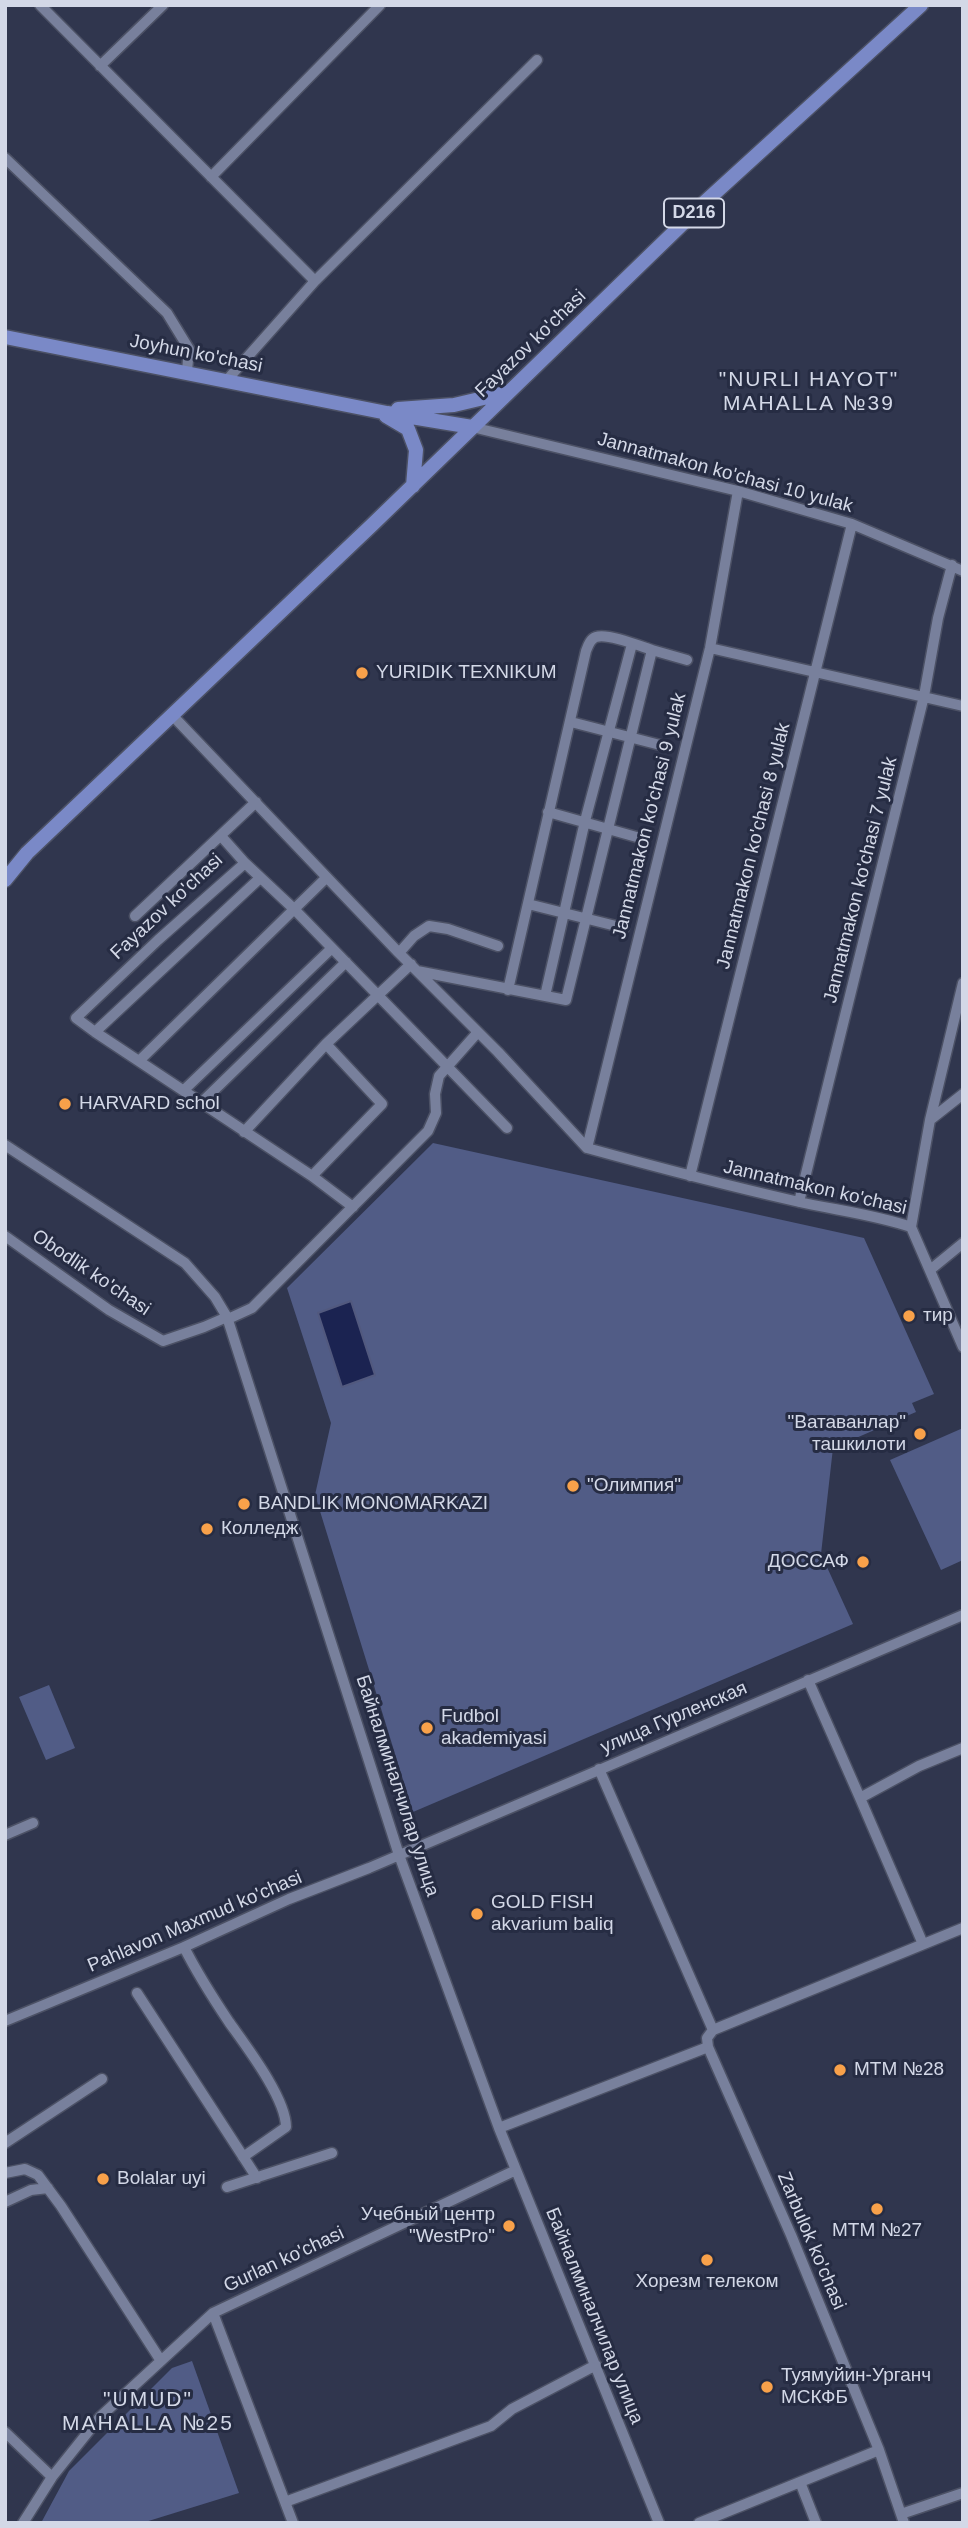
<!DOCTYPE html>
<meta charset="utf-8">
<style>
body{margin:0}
#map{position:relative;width:968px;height:2528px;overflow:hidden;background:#30364e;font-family:Arial,sans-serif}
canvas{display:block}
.frame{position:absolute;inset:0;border:7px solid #d3d8e7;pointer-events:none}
</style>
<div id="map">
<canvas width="968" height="2528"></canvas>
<div class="frame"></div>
</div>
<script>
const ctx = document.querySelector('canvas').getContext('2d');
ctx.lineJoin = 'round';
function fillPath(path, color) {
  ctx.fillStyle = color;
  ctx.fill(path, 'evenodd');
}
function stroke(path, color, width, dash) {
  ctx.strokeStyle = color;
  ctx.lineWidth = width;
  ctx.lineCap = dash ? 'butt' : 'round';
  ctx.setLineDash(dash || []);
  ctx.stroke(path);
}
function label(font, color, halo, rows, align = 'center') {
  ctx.font = font + ' Arial,sans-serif';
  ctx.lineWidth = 6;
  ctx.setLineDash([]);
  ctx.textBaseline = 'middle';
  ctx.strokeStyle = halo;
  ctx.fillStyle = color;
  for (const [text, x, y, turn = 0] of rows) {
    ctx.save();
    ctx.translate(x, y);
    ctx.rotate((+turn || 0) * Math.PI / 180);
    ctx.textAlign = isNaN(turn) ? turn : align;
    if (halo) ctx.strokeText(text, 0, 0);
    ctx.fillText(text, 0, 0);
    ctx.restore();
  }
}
fillPath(new Path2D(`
 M433,1143L864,1238L934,1394L912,1403L916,1412L833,1448L821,1554L853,1624L413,1812L315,1495L331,1423L287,1288Z
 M963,1428V1560L941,1570L890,1460Z
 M49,1685L75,1748L46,1760L19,1697Z
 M192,2361L239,2493L142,2523H41L69,2471L172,2368Z`), '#515c86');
const water = new Path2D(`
 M351,1301L375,1375L342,1387L318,1313Z`);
fillPath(water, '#1b2351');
stroke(water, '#52597e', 2);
const minor = new Path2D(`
 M40,5L315,281
 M100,66L163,5
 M5,158L167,313L189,349L187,371
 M211,177L380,5
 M227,380L315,281L537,60
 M472,427L738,491L852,524L963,571
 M710,648L963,706
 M652,650L687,660
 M173,716L399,953L498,1052L587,1148
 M571,722L664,746
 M548,812L640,838
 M221,836L245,863
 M259,879L95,1032L76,1018L158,940L245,863L294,909L507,1128
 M528,904L624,928
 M135,916L256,802
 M399,953L414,936L429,926L448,929L498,946
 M417,971L566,1000L652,650C640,646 608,633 596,637C590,639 588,646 586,651L508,990
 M545,996L585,821L632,644
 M95,1032L312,1176L382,1104L326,1044
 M140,1060L326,878
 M184,1090L332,948
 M202,1102L346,962
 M930,1120L963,1094
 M244,1132L326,1044L411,964
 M5,1145L185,1263L215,1297L227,1317L399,1855L499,2128L659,2523
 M587,1148L710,648L738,491
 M587,1148C656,1167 725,1185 795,1201C834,1210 873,1214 911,1227L963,1347
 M312,1176L353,1207
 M690,1176L852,524
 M799,1202L924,696L938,618L952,565
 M911,1227L930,1120L963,983
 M5,1236L109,1310L163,1341L204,1327L227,1317
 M930,1270L963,1243
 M228,1319L252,1308L428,1131L436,1113L435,1094L439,1076L478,1032
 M808,1680L860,1798
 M599,1769L713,2030
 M5,1835L33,1823
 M923,1944L860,1798L919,1766L963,1748
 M184,1947C197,1973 213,1998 229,2022C246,2046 286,2098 286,2127L243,2157
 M137,1993L257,2178
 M5,2021L184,1947L289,1899L369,1868L963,1615
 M499,2128L708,2047
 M5,2143L102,2079
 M5,2173L25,2169L38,2175L61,2206L161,2361
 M227,2187L332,2153
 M5,2202L31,2190L48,2188
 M213,2313L293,2523
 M5,2432L52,2477
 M879,2450L791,2235L708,2047L707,2038L713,2030L963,1928
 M800,2482L816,2523
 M285,2502L491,2426L512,2409L596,2365
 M901,2514L963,2493
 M23,2523L52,2477L100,2417L213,2313L516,2170
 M699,2523L879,2450L904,2523`);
const major = new Path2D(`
 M5,337L387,413L472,427
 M398,409L454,405L509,392
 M386,416L408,429L416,450L413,486
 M5,880L27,853L373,524L705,202L921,5`);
stroke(minor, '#4c5165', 13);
stroke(major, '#4c5165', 17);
stroke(minor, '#78809c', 10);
stroke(major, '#7a89c7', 14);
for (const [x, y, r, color] of [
 [362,673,7,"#f8a14a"],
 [65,1104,7,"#f8a14a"],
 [909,1316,7,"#f8a14a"],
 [920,1434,7,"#f8a14a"],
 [573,1486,7,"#f8a14a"],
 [244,1504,7,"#f8a14a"],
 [207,1529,7,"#f8a14a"],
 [863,1562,7,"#f8a14a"],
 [427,1728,7,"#f8a14a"],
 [477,1914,7,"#f8a14a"],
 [840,2070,7,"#f8a14a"],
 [103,2179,7,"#f8a14a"],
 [877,2209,7,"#f8a14a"],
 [509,2226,7,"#f8a14a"],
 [707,2260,7,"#f8a14a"],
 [767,2387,7,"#f8a14a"]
]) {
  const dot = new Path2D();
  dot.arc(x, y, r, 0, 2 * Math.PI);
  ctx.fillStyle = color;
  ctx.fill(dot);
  stroke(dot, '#262c43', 2.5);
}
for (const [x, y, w] of [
 [694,213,60]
]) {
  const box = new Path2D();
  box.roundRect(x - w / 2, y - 14.5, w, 29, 5);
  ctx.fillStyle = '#262c43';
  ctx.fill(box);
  stroke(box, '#d3d8e7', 2);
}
label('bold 18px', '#d3d8e7', null, [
 ["D216",694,213]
]);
label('19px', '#d3d8e7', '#262c43', [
 ["Fayazov ko'chasi",531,344,-44],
 ["Joyhun ko'chasi",196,354,11],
 ["Jannatmakon ko'chasi 10 yulak",725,473,15],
 ["Jannatmakon ko'chasi 9 yulak",650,816,-76],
 ["Jannatmakon ko'chasi 8 yulak",754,846,-76],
 ["Jannatmakon ko'chasi 7 yulak",861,880,-76],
 ["Fayazov ko'chasi",167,907,-43],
 ["Jannatmakon ko'chasi",815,1188,13],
 ["Obodlik ko'chasi",91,1273,34],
 ["улица Гурленская",674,1718,-23],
 ["Байналминалчилар улица",397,1786,72],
 ["Pahlavon Maxmud ko'chasi",195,1922,-23],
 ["Zarbulok ko'chasi",811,2241,67],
 ["Gurlan ko'chasi",284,2260,-25],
 ["Байналминалчилар улица",594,2316,68]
]);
label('19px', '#d3d8e7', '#262c43', [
 ["YURIDIK TEXNIKUM",376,673],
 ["HARVARD schol",79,1104],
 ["тир",923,1316],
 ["\"Ватаванлар\"",906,1423,"right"],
 ["ташкилоти",906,1445,"right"],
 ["\"Олимпия\"",587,1486],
 ["BANDLIK MONOMARKAZI",258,1504],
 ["Колледж",221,1529],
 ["ДОССАФ",849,1562,"right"],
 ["Fudbol",441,1717],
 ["akademiyasi",441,1739],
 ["GOLD FISH",491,1903],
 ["akvarium baliq",491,1925],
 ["MTM №28",854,2070],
 ["Bolalar uyi",117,2179],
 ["Учебный центр",495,2215,"right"],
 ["\"WestPro\"",495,2237,"right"],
 ["MTM №27",877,2231,"center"],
 ["Хорезм телеком",707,2282,"center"],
 ["Туямуйин-Урганч",781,2376],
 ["МСКФБ",781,2398]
], 'left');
ctx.letterSpacing = '2px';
label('21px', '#d3d8e7', '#262c43', [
 ["\"NURLI HAYOT\"",809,380],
 ["MAHALLA №39",809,404],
 ["\"UMUD\"",148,2400],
 ["MAHALLA №25",148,2424]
]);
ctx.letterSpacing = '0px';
</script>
